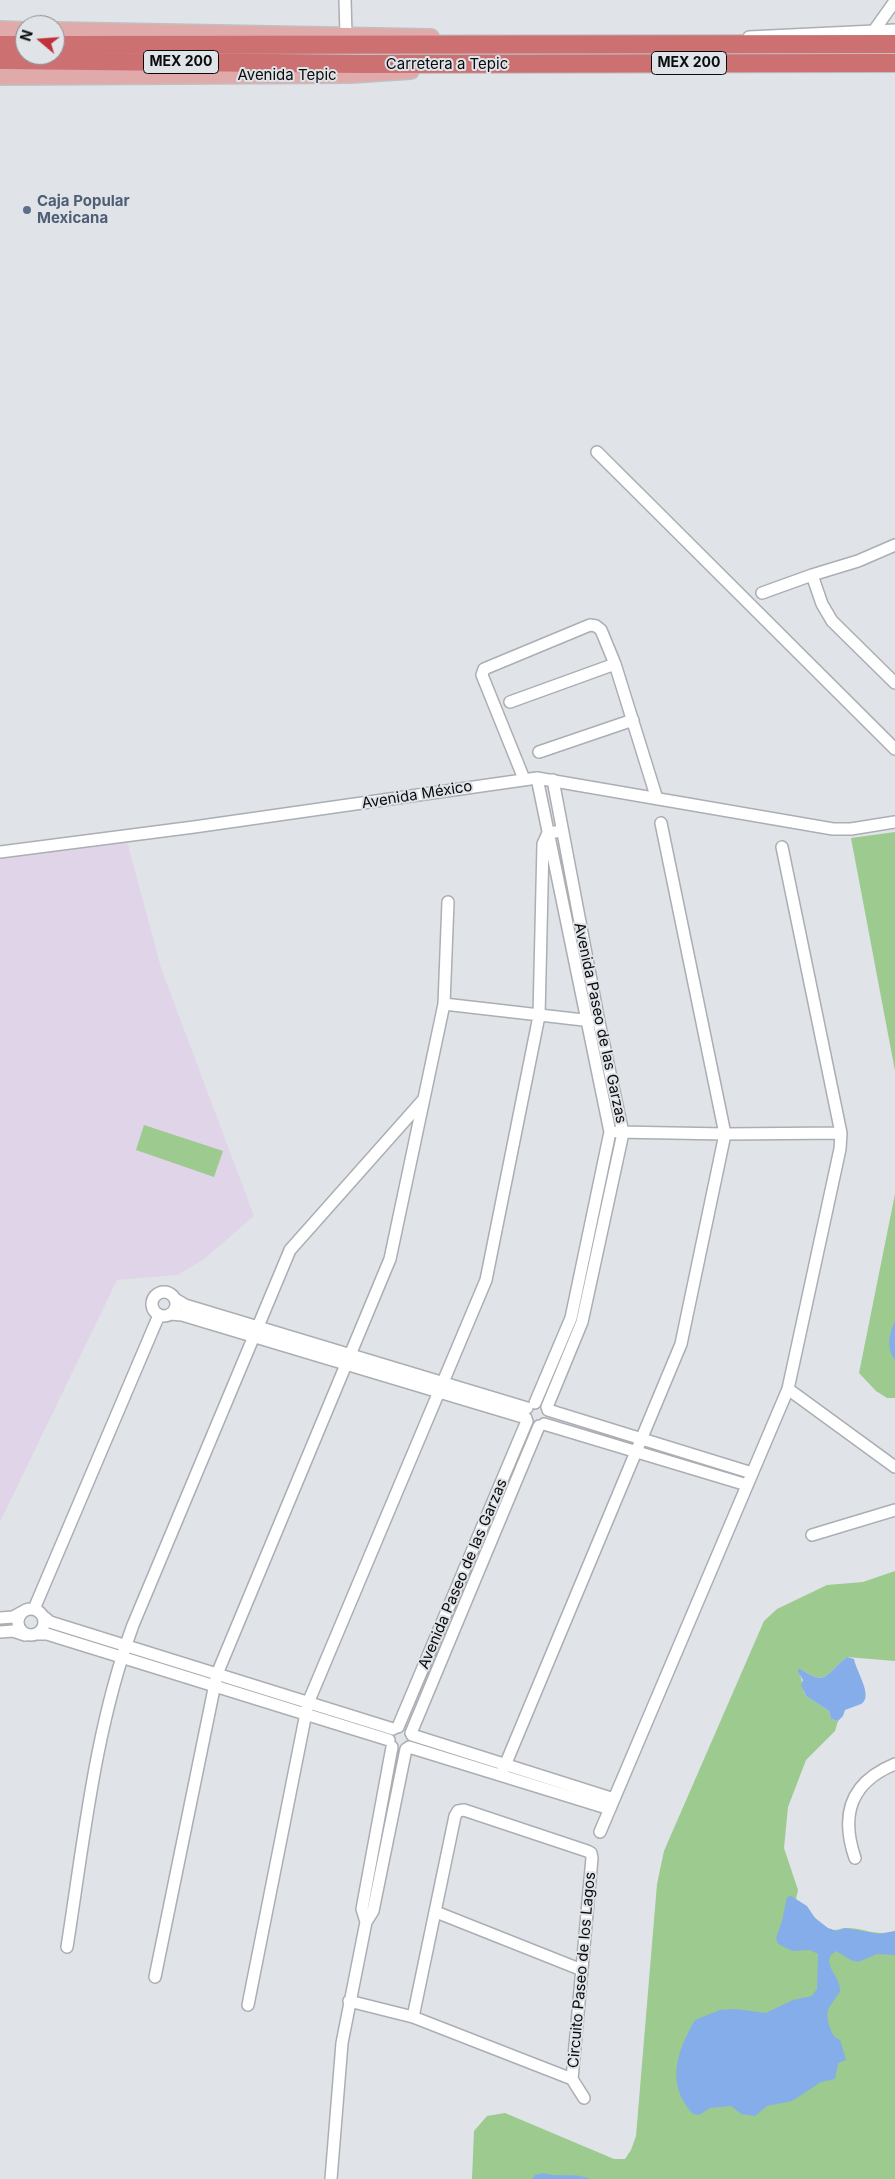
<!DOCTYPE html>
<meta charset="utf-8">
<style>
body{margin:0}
#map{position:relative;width:895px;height:2179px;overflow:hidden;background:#e0e3e7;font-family:Inter,sans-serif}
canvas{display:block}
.north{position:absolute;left:15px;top:15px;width:50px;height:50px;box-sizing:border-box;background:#e0e3e7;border:1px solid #8a8d90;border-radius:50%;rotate:288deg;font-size:14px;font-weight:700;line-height:20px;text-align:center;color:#0a0b0d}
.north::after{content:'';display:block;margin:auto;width:18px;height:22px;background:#c1313b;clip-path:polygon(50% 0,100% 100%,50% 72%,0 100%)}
</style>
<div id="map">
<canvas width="895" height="2179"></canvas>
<div class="north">N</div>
</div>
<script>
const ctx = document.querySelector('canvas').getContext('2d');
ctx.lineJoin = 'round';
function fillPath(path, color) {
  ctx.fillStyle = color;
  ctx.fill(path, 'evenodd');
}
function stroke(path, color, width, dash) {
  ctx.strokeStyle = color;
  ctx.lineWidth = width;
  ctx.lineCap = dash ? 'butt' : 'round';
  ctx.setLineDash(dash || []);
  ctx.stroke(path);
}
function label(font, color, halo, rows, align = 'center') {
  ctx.font = font + ' Inter,sans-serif';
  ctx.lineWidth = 4;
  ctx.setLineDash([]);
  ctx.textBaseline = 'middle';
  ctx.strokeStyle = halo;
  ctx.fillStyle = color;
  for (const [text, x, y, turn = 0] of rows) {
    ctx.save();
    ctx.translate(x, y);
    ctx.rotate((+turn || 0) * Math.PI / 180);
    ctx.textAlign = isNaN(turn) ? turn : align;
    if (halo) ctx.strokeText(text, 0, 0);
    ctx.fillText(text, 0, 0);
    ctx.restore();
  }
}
fillPath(new Path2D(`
 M127,841L161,968L254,1216L203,1260L177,1275L117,1280L0,1522V858Z`), '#e0d4e8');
fillPath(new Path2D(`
 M895,832V1071L851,838Z
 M144,1125L223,1151L214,1177L136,1150Z
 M895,1194V1398H887L876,1391L859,1373Z
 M895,1571V1661L847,1657C827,1672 827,1688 801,1669L798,1672C804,1680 801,1689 806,1696L829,1711L831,1719L838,1721L835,1731L806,1760L788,1807L784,1848L798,1890L796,1899C808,1907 814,1920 827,1928C834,1932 838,1929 845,1928C862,1927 876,1937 895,1931V2179H472L474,2131L487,2116L505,2113L614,2159H625L631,2150L636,2136L657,1884L664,1851L764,1621L777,1609L827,1585L863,1582Z`), '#9cca8f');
fillPath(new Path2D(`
 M895,1321V1360C886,1348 889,1334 895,1321Z
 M847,1657L854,1659C856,1671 874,1697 861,1704C856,1706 850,1708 845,1710L843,1716L838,1721L831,1719L829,1711L806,1696L801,1685L803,1680L798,1672V1669H801C827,1688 827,1672 847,1657Z
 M791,1896L807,1906L815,1918L828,1928L837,1931L845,1928L879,1934L895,1931V1955L877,1954L858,1962L851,1960L836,1951L830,1956C826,1970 840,1976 840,1991C831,2007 823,2008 830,2028C832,2033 834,2038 840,2040L846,2060L838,2063L835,2079L821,2082L792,2101L767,2106L755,2116L741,2114L731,2106L710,2108L699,2115L693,2114C665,2084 677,2051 695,2020L720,2010L736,2009L766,2013L793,2000L812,1996L817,1989L818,1954L810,1950L793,1951L778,1944L776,1938L782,1921L787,1897Z
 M543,2173C559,2178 575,2172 590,2179H532L535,2175Z`), '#84adea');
const minor = new Path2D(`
 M345,0L346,34
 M873,32L895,1
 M749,37L895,30
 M597,452L895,749
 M812,575L822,604L832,621L895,683
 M762,593L812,575L858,561L895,545
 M510,702L615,664
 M539,752L633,720
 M524,779L482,675L484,669L590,625L596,626L601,630L615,664L657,799
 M0,852L194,827L537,778L833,829H851L895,822
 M444,1004L592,1021
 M617,1132L725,1134L841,1133
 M152 1304a12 12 0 1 1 24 0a12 12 0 1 1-24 0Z
 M175,1299L185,1305L527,1408
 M170,1314L182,1315L526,1418
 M788,1389L895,1467
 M535,1403L571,1318L610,1132L537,778
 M547,1407L582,1322L623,1133L599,1022L553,780
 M548,1410L752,1473
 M544,1424L747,1485
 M812,1535L895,1510
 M18 1622a13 13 0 1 1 26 0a13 13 0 1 1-26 0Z
 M34,1609L159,1315
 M44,1617L50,1622L393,1729
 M0,1618L13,1617L22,1612
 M0,1632L13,1631L25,1635
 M38,1634H47L389,1740
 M398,1727L527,1421
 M411,1733L539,1426
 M412,1735L614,1799
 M409,1747L610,1809
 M501,1775L681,1344L725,1134L661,823
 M600,1832L788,1389L840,1149L841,1133L782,847
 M855,1858C840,1814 851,1782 895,1764
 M436,1912L582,1970
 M366,1922L362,1909L392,1747
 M67,1947C84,1839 95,1728 133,1625L290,1250L424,1099
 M155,1977L217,1674L390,1259L444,1004L448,902
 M349,2001L413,2017L572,2079
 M248,2005L308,1703L486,1280L539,1016L543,844L548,833L562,831
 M413,2017L455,1816L458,1811L464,1810L587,1851L591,1853L592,1858L572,2079L584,2098
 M331,2179L342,2043L366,1922L373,1911L406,1749`);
const major = new Path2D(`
 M0,29L25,30
 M55,30L431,37
 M0,77L351,75L411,71`);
const highway = new Path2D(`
 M0,45H25
 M55,45L895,44
 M0,60L361,64L895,63`);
stroke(minor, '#abaeb2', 14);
stroke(major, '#bfc0c0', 18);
stroke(highway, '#bfc0c0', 20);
stroke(minor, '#fff', 11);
stroke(major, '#e0a9aa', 15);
stroke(highway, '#cc7072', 18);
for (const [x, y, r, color] of [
 [27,210,5,"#5c6f8a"]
]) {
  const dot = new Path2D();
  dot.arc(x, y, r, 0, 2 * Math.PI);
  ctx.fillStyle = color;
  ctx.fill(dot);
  stroke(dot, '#e0e3e7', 2);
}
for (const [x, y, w] of [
 [181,62,75],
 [689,63,75]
]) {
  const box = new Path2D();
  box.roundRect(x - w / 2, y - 11.5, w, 23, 4);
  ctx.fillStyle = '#e0e3e7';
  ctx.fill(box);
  stroke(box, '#0a0b0d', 1);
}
label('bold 14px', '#0a0b0d', null, [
 ["MEX 200",181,62],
 ["MEX 200",689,63]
]);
label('15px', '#0a0b0d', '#e0e3e7', [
 ["Carretera a Tepic",447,64],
 ["Avenida Tepic",287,75],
 ["Avenida México",417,795,-9],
 ["Avenida Paseo de las Garzas",600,1023,78],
 ["Avenida Paseo de las Garzas",463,1574,-67],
 ["Circuito Paseo de los Lagos",582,1970,-85]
]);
label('bold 15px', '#4e5e75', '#e0e3e7', [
 ["Caja Popular",37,201],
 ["Mexicana",37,218]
], 'left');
</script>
